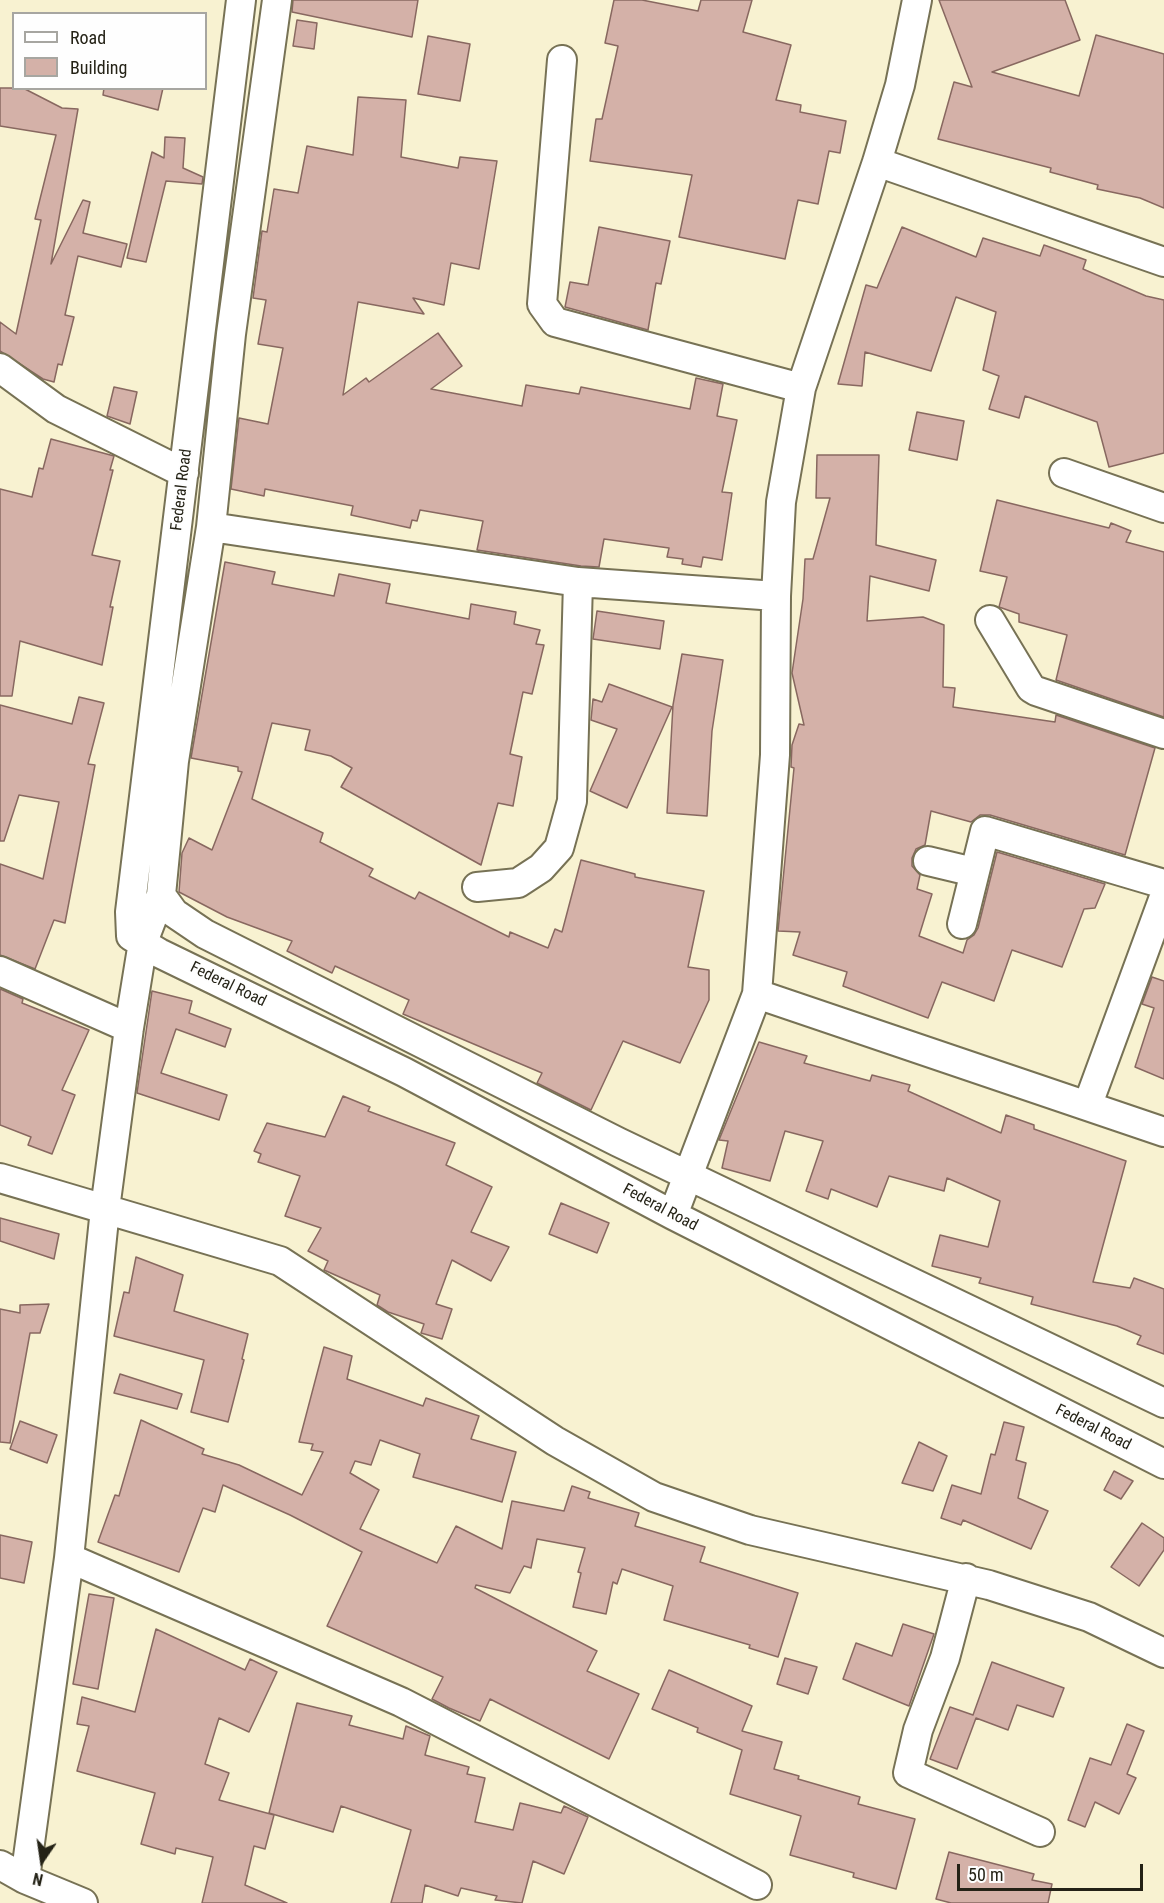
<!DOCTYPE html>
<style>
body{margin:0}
#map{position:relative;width:1164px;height:1903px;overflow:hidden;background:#f8f2d1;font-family:"Roboto Condensed",sans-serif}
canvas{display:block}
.legend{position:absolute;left:12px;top:12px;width:195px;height:78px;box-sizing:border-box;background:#fefefe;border:2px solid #a7a6a1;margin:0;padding:8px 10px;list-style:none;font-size:18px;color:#242216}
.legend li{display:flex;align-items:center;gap:12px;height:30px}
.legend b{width:30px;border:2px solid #a7a6a1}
.north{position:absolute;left:12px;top:1831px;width:60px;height:60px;-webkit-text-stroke:4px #fefefe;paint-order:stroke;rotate:193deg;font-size:16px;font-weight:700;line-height:24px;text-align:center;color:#242216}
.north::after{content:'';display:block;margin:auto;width:21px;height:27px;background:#242216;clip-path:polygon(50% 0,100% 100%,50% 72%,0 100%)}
.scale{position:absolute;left:957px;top:1864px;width:186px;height:27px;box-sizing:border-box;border:3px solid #242216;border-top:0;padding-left:8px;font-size:18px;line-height:21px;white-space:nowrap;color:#242216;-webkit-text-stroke:4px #fefefe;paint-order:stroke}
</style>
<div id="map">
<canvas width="1164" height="1903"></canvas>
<ul class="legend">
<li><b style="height:8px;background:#fff"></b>Road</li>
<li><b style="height:16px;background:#d4b1a8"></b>Building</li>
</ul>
<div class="north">N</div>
<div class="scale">50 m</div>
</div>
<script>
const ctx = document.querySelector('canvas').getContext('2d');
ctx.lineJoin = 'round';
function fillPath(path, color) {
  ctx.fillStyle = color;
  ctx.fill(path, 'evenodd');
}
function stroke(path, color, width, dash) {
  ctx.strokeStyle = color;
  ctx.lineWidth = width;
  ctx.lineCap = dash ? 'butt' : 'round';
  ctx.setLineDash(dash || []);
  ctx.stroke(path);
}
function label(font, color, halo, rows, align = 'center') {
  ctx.font = font + ' "Roboto Condensed",sans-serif';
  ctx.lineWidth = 4.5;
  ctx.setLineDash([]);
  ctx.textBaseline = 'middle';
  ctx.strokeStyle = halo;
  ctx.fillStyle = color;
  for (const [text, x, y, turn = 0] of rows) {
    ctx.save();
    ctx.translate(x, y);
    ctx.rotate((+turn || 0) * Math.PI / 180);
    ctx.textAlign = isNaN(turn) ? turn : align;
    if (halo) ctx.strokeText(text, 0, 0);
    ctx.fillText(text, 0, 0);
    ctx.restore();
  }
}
const building = new Path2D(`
 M293,0H418L412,37L292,12Z
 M614,0H642L698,11L701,0H752L743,32L791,45L776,100L801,105L800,112L846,121L840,153L829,151L818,204L798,200L785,259L679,237L692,175L590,161L596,119H602L618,46L605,43Z
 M939,0H1065L1080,40L992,72L1079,96L1096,35L1164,54V208L1140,198L1097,189L1098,185L1050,172L1051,168L938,139L954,82L972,87Z
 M297,20L317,23L314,49L293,46Z
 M428,36L470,44L460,101L418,94Z
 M0,88H23L62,108L78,109L51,264L83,200L90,202L83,233L127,244L121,267L78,256L65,315L74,317L62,365L58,364L54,382L43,379L0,351V322L16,334L41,220L35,219L56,135L0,126Z
 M104,88H163L158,110L103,95Z
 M358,97L406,100L401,157L458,168L460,157L497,161L479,269L451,263L444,305L413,298L424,314L358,302L343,395L366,378L369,382L438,333L462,366L431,389L522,406L526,385L579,394L581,387L690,409L696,378L723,384L717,416L737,420L722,492L732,493L722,560L703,557L701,567L682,564L683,559L667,557L669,548L604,539L599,567L581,566L477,550L483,521L420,510L417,521L412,520L410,528L351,515L353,506L265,489L264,496L231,489L239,418L268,424L283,348L258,344L266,300L253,298L262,231L267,232L274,189L298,193L307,146L353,155Z
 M165,137L185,138L183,168L203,177L202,184L166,181L146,262L127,258L152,152L164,158Z
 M599,227L670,241L661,284L656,283L648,330L565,307L570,282L588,285Z
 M902,227L976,257L983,238L1040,256L1044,245L1086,260L1083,269L1146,296L1164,300V453L1109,467L1097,422L1025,396L1019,418L989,409L999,376L983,370L996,312L956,297L931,371L865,352L862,386L838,384L866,285L877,288Z
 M114,387L137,392L130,424L107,416Z
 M917,412L964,421L957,460L909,450Z
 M51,439L114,456L110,470H113L92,555L120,561L110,607H113L102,665L20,641L12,696H0V489L32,497L39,468L43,469Z
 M817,455H879L876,545L936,560L929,591L870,576L867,621L923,617L944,625L943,687L955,688L953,707L1055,722L1056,715L1155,748L1125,855L990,815H980L971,822L931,811L925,845L916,849L912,858V866L920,875L917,889L932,894L919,936L963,953L967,940L974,935L978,928L997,852L1105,884L1095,908L1084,909L1062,967L1012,950L994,1001L942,982L928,1018L843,986L847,972L793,955L800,932L778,931L794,768L791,767L792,745L799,724L804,725L792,673L803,599L805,559H813L830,498H816Z
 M997,500L1109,528L1111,523L1131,531L1126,542L1164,552V717L1056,680L1067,635L1019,622V614L999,607L1007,577L980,571Z
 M225,562L275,572L272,584L334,596L339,574L390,584L386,603L469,619L471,604L516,612L514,624L540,630L536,644L544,645L532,694L523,692L510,754L522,757L513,806L498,803L481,865L341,787L352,768L331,756L305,750L310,730L272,723L252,799L323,833L320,842L373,869L369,876L415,899L419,892L509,937L510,932L548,948L555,929L562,932L581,860L635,874V877L704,891L688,967L709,970V1000L680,1063L623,1041L591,1110L537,1083L542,1073L403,1014L409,1000L335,966L332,973L287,951L292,941L227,917L179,892L182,853L189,838L212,850L242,772L238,771V767L191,758Z
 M597,611L664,621L660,649L593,639Z
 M682,654L723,660L712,731L707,816L667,813L673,705Z
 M609,684L672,707L627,808L590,791L617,729L591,720L593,699L602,702Z
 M79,697L104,703L88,764L95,765L65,923L54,920L35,969L0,955V864L43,879L59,802L19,795L4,841H0V705L72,724Z
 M1152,977L1164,981V1079L1135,1067L1154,1008L1142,1004Z
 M0,989L23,999L22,1003L89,1030L62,1090L75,1095L52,1154L28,1145L31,1137L0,1125Z
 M152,991L192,1001L189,1013L231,1029L225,1047L176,1029L161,1073L227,1095L219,1120L137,1093Z
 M759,1042L807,1056L804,1063L870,1081L872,1075L910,1085L908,1091L1001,1133L1006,1115L1034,1125V1129L1126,1161L1093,1282L1130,1288L1134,1278L1164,1289V1354L1137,1344L1141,1336L1117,1326L1031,1304L1033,1297L979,1283L981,1278L932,1266L940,1235L988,1247L1000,1201L947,1178L944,1191L889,1176L877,1207L831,1189L828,1199L806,1191L823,1141L785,1131L770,1181L722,1168L728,1141L719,1140Z
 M343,1096L370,1107L368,1111L455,1143L446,1165L492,1187L471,1232L509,1247L491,1281L452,1260L436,1304L452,1309L442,1339L421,1333L424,1324L388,1312L377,1305L380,1295L324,1270L328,1261L308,1251L321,1228L285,1216L300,1176L258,1162L261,1154L254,1151L267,1123L325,1137Z
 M561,1203L609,1223L597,1253L549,1234Z
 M0,1218L59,1234L54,1259L0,1241Z
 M136,1257L183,1275L174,1311L248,1334L242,1359L244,1360L228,1422L191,1412L204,1360L114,1336L124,1292L129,1293Z
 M49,1304L40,1333H30L10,1443L0,1442V1309L20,1313V1305Z
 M324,1347L352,1356L347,1379L423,1406L426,1398L479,1416L471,1439L516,1452L502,1502L413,1477L420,1454L380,1440L371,1465L355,1461L350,1473L379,1490L360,1529L437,1563L456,1526L502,1549L512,1501L564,1511L572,1486L590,1492L588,1498L639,1513L635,1526L705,1547L700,1562L798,1593L778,1657L749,1648L750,1645L664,1620L673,1586L622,1569L617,1584L613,1582L606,1614L573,1607L581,1573L578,1572L585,1548L537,1539L531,1568L524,1566L510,1593L476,1585L475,1588L597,1651L587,1671L639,1694L609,1759L490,1699L480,1721L449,1708L432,1699L443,1677L327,1626L362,1552L290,1515L223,1485L215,1512L203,1508L179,1572L98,1542L115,1495L119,1496L141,1420L204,1449L202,1454L239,1465L302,1495L323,1452L311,1450L313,1444L299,1442Z
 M120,1374L182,1394L177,1409L114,1393Z
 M20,1421L57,1435L47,1463L10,1449Z
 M1004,1422L1024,1427L1016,1460L1026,1463L1018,1498L1048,1511L1031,1549L963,1520L961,1525L941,1518L952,1485L981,1494L991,1454L995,1455Z
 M919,1442L947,1456L933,1491L902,1483Z
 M1114,1471L1133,1481L1121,1499L1104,1490Z
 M1142,1523L1164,1538V1550L1139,1586L1111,1567Z
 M0,1535L32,1542L24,1583L0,1578Z
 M89,1594L114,1598L98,1689L73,1684Z
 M903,1624L934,1634L909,1706L843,1679L856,1643L892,1656Z
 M156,1629L245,1670L250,1659L277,1672L249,1732L219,1718L205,1764L229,1773L219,1800L274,1815L265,1849L254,1846L245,1885L287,1903H202L213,1857L176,1848L175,1854L141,1844L155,1793L77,1771L89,1726L77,1724L82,1697L135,1712Z
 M785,1658L817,1667L808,1694L777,1684Z
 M992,1662L1064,1688L1053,1717L1017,1705L1008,1730L976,1718L957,1769L930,1759L950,1707L973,1715Z
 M669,1670L752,1706L742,1731L782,1742L774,1769L799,1776L798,1779L860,1797L858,1804L915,1819L896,1889L853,1877L854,1873L790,1855L801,1816L730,1794L742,1750L697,1732L698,1728L652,1709Z
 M297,1703L352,1716L349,1725L403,1739L406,1726L430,1736L425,1755L469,1767L467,1774L485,1778L475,1822L513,1830L520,1803L561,1813L564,1806L588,1817L564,1874L533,1861L522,1903L495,1900L497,1896L461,1888L458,1896L425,1885L422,1903H391L411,1830L341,1806L333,1832L269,1813Z
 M1127,1724L1144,1731L1127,1774L1136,1778L1119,1814L1095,1802L1085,1827L1068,1820L1090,1758L1111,1765Z
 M949,1852L1034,1874L1032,1880L1052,1884L1048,1903H951L936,1899Z`);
fillPath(building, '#d4b1a8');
stroke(building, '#886860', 1.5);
const minor = new Path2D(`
 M241,0L130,912L131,936L159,953L404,1072L673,1215L1164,1464
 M917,0L900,85L877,162L801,388L781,502L776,596L775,755L757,994L1164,1132
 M562,60L542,304L555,322L801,388
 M877,162L1164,262
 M0,368L56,409L184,473
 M1064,473L1164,508
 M211,527L578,582L776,596
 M990,620L1031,688L1036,691L1164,734
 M928,861L974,872
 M477,887L518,883L541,868L559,848L572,801L578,582
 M161,895L174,913L205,934L618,1142L1164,1403
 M962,924L985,831L1164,884
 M0,971L129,1028
 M1088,1104L1164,897
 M0,1178L280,1261L555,1441L654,1497L750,1530L989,1585L1089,1617L1164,1653
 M673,1215L757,994
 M69,1558L401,1702L757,1885
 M966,1578L945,1658L918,1730L908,1773L1040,1832
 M0,1865L25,1879L69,1558L105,1209L129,1028L143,942L161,895L174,761L211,527L231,334L277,0
 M25,1879L83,1903`);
stroke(minor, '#777255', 32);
stroke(minor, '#fff', 28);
label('16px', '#242216', '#fefefe', [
 ["Federal Road",182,490,-83],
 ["Federal Road",228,985,26],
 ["Federal Road",660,1208,28],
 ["Federal Road",1093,1428,27]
]);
</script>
